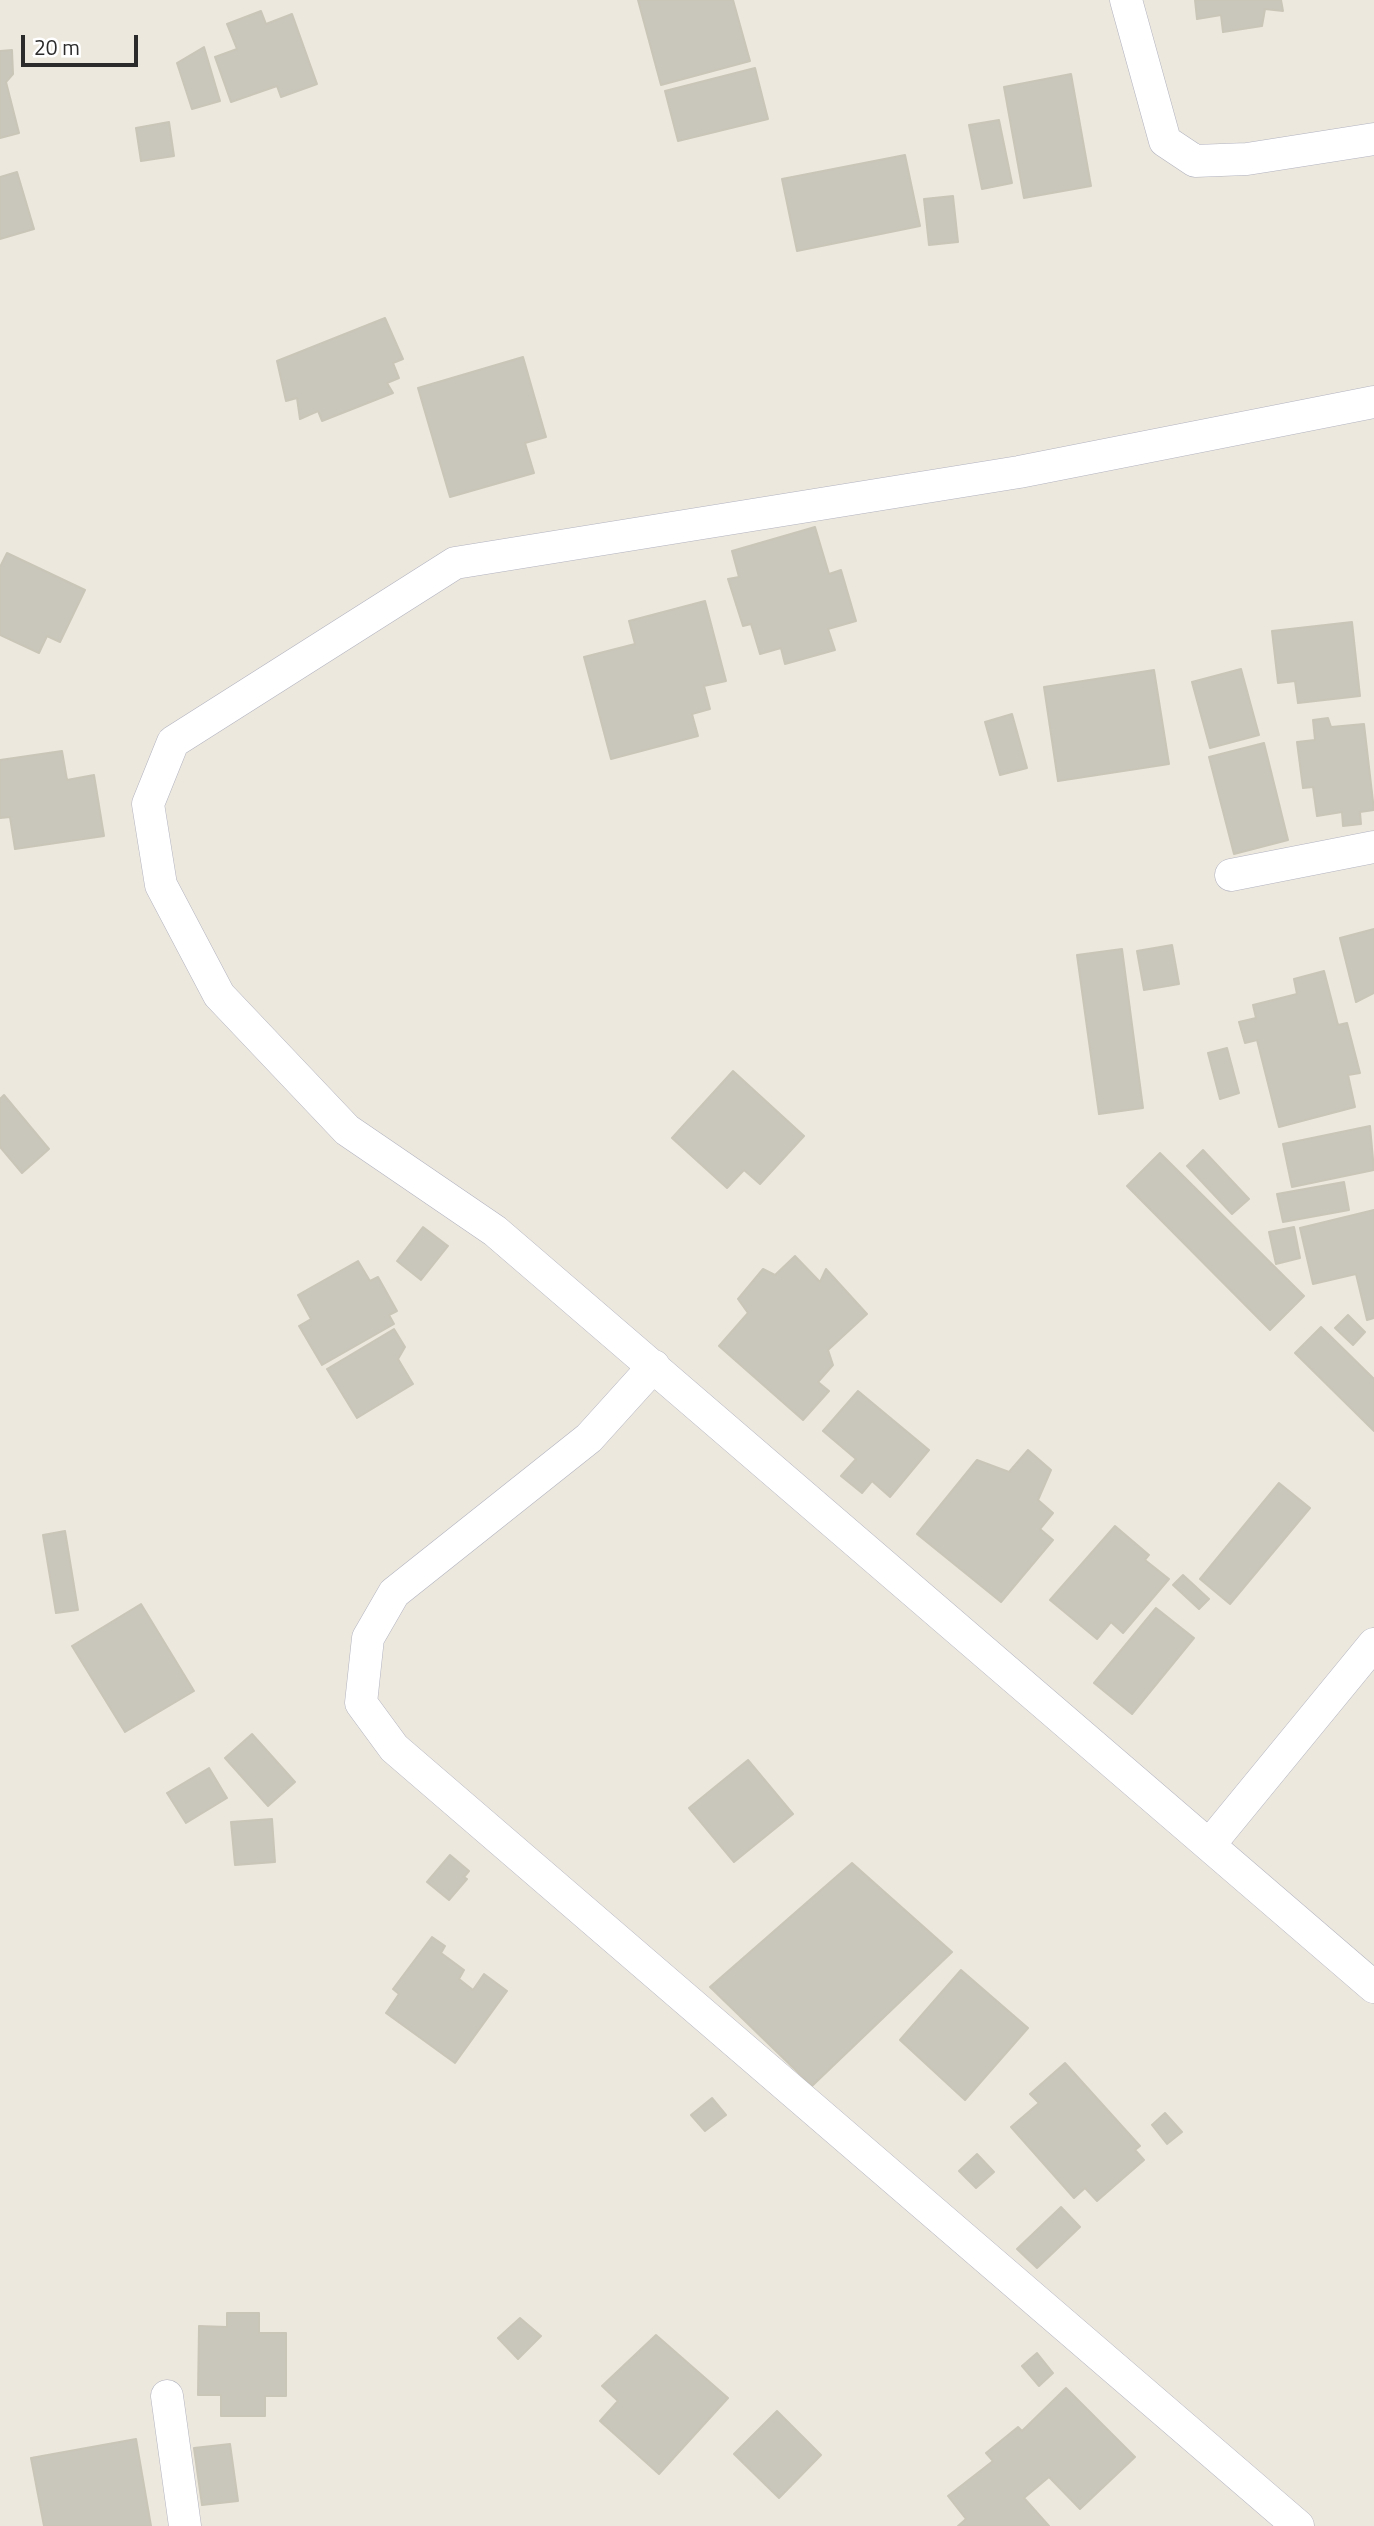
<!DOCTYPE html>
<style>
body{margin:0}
#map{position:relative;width:1374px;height:2526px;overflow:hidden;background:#ede8de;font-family:"Titillium Web",sans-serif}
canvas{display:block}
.scale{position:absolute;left:21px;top:35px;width:117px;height:32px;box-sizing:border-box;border:4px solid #2b2b2b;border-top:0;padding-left:9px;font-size:21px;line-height:24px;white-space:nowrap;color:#2b2b2b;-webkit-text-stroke:5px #fff;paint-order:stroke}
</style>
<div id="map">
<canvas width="1374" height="2526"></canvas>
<div class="scale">20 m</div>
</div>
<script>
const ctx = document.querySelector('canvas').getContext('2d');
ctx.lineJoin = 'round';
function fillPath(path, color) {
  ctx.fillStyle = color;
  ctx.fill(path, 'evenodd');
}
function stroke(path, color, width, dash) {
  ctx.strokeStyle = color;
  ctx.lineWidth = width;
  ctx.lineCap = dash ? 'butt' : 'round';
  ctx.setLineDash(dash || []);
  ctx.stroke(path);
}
const building = new Path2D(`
 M638,0H733L750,61L661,85Z
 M1195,0H1281L1283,11L1265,9L1262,26L1223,32L1221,15L1197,19Z
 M261,11L266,24L292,14L317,84L281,97L277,86L231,102L215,57L237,49L227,24Z
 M204,47L220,101L192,109L177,63Z
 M12,50L13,74L6,82L19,133L0,138V51Z
 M755,68L768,119L678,141L665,91Z
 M1071,74L1091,186L1024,198L1004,87Z
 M999,120L1012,183L982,189L969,125Z
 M169,122L174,156L141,161L136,128Z
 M905,155L920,226L797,251L782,179Z
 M17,172L34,229L0,239V177Z
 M953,196L958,242L929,245L924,199Z
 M385,318L403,359L393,363L399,378L387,383L393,393L322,421L318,411L300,419L297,398L286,401L277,361Z
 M523,357L546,437L525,443L534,473L450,497L418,388Z
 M815,527L829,574L841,570L856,621L828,629L835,650L785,664L781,648L760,654L751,624L743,626L728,579L739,577L732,551Z
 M7,553L85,590L60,642L47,636L39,653L0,635V567Z
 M705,601L726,681L704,686L710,709L692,714L698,736L611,759L584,657L635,644L629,621Z
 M1352,622L1360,696L1298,703L1295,681L1278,683L1272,631Z
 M1241,669L1259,735L1210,748L1192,682Z
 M1154,670L1169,764L1058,781L1044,687Z
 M1012,714L1027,768L1000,775L985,722Z
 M1328,718L1331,727L1364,724L1374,810L1360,812L1361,824L1343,826L1342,812L1317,816L1313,787L1303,788L1297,742L1315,740L1313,720Z
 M1264,743L1288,840L1234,854L1209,757Z
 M62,751L67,780L94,775L104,836L15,849L10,817L0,818V760Z
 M1374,929V993L1356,1002L1340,938Z
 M1172,945L1179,984L1144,990L1137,951Z
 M1122,949L1143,1108L1099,1114L1077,955Z
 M1324,971L1338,1025L1347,1023L1360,1073L1348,1075L1355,1107L1279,1127L1257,1040L1245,1043L1239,1022L1256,1018L1253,1005L1297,994L1294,979Z
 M1227,1048L1239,1093L1220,1099L1208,1053Z
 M733,1071L804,1136L760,1184L744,1170L727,1188L672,1138Z
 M4,1095L49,1149L22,1173L0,1147V1099Z
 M1370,1126L1374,1170L1292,1187L1283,1144Z
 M1203,1150L1249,1199L1232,1214L1187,1166Z
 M1160,1153L1304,1296L1270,1330L1127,1186Z
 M1344,1182L1349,1210L1283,1222L1277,1194Z
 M1374,1210V1318L1367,1320L1356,1274L1313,1284L1300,1228Z
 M423,1227L448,1246L421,1280L397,1261Z
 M1294,1227L1300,1258L1276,1264L1269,1232Z
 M795,1256L820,1282L826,1269L867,1314L828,1350L833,1365L818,1382L829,1391L803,1420L719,1346L748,1313L738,1299L763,1269L775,1275Z
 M358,1261L370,1281L378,1277L397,1311L389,1315L394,1324L322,1365L299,1326L311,1319L298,1295Z
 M1348,1315L1365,1332L1353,1345L1335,1328Z
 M1321,1327L1374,1379V1431L1295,1353Z
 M394,1329L405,1347L398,1359L413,1384L357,1418L327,1369Z
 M858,1391L929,1450L890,1497L872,1481L862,1493L841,1476L856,1459L823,1431Z
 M1028,1450L1051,1470L1038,1500L1053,1513L1040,1529L1053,1540L1001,1602L917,1534L977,1460L1009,1472Z
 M1279,1483L1310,1508L1230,1604L1200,1579Z
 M1115,1526L1149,1555L1145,1560L1169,1579L1123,1633L1111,1622L1097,1639L1050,1600Z
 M65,1531L78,1610L56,1613L43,1535Z
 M1183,1575L1209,1599L1199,1609L1173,1585Z
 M141,1604L194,1691L125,1732L72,1646Z
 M1156,1608L1194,1638L1132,1714L1094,1683Z
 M252,1734L295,1782L268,1806L225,1758Z
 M748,1760L793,1814L734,1862L689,1808Z
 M209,1768L227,1798L186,1823L167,1793Z
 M272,1819L275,1862L235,1865L231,1822Z
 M450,1855L469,1871L464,1877L467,1879L449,1900L427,1882Z
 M852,1863L952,1952L812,2086L710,1987Z
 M432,1937L445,1946L441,1953L464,1970L459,1979L473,1990L484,1974L507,1991L455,2063L386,2013L399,1994L393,1989Z
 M961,1970L1028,2028L965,2100L900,2040Z
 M1065,2063L1140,2146L1135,2150L1144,2160L1097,2201L1085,2188L1074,2198L1011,2127L1039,2103L1030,2094Z
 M712,2098L726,2115L705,2131L691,2115Z
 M1165,2113L1182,2132L1167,2144L1152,2125Z
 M977,2154L994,2172L976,2188L959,2171Z
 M1061,2207L1080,2227L1037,2268L1017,2249Z
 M227,2313H259V2333H286V2396H265V2416H221V2395H198L199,2326L227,2327Z
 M520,2318L541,2336L518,2359L498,2338Z
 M656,2335L728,2398L659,2474L600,2421L618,2401L602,2386Z
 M1037,2353L1053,2373L1039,2386L1022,2366Z
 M1066,2388L1135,2457L1080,2509L1049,2477L1024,2498L1049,2526H958L966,2519L948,2496L993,2461L986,2453L1018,2427L1022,2431Z
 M777,2411L821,2455L779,2498L734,2454Z
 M136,2439L151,2526H44L31,2458Z
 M230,2444L238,2501L202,2505L194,2448Z`);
fillPath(building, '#c9c6bc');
stroke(building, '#c9c5b7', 2);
const street = new Path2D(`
 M1126,0L1165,141L1195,161L1247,159L1374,139
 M1374,402L1019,472L455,563L173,742L148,804L161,885L219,995L347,1130L495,1231L1374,1987
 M1231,875L1374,847
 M654,1366L589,1438L394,1593L368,1638L361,1703L394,1748L1298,2526
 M1210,1844L1374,1644
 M167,2396L185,2526`);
stroke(street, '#b1b2bf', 33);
stroke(street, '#fff', 32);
</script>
